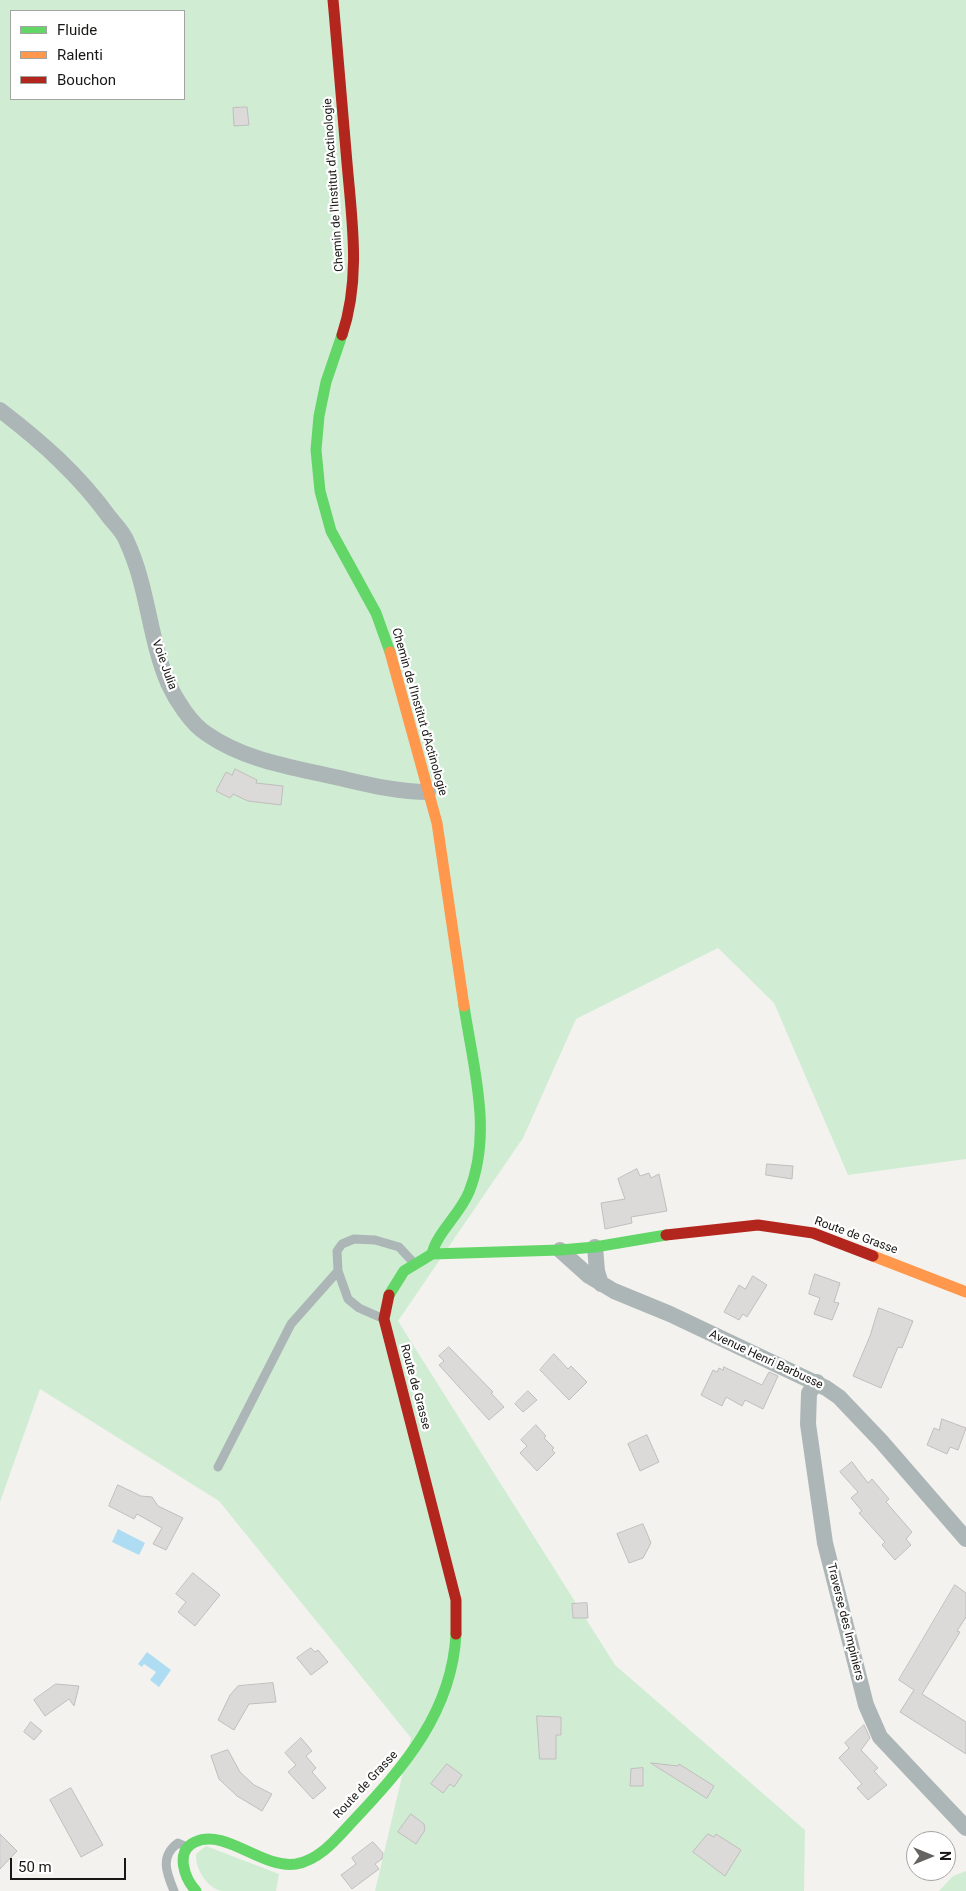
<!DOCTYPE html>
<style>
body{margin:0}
#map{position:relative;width:966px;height:1891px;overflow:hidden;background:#f4f2ef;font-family:Roboto,sans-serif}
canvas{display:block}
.legend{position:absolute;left:10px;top:10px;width:175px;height:90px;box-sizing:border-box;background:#fff;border:1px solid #a3a3a2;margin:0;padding:6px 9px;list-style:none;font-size:15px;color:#191816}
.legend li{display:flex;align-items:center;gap:10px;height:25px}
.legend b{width:25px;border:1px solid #a3a3a2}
.north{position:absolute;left:906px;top:1831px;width:50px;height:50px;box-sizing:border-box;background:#fff;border:1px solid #a3a3a2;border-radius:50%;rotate:90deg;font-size:14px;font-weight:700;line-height:20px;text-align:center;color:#191816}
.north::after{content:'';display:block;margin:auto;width:18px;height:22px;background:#666462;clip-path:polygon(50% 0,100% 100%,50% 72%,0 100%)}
.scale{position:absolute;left:10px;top:1858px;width:116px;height:22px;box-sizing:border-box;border:2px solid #191816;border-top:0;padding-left:6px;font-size:15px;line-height:18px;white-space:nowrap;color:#191816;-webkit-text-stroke:4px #fff;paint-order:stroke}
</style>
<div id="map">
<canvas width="966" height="1891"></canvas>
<ul class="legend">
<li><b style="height:6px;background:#63d668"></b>Fluide</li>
<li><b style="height:6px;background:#ff974d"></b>Ralenti</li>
<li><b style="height:6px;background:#b3261e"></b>Bouchon</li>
</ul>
<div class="north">N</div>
<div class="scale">50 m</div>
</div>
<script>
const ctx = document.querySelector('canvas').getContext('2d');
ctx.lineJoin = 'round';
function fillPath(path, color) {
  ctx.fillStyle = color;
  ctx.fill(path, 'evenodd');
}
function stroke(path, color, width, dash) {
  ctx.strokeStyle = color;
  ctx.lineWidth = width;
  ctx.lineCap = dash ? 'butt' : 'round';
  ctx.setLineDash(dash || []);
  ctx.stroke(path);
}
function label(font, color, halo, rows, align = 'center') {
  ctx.font = font + ' Roboto,sans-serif';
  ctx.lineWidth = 4.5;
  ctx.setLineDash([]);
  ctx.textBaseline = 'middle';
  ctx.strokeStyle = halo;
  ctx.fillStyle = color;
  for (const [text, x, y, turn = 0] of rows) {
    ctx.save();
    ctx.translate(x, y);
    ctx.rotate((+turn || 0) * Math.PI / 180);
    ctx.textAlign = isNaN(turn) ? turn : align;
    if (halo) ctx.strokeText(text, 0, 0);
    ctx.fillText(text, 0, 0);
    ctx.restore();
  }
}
fillPath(new Path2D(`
 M0,0H966V1159L848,1175L774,1003L718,948L576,1019L523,1138L398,1321L615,1665L805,1830L804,1891H375L411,1738L219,1501L40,1389L0,1502ZM11,11H184V99H11Z
 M206,1846L279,1874L276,1891C261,1891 235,1891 221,1891C206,1887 195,1868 196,1854Z
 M966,1871V1891H939L953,1876Z`), '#d0edd4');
fillPath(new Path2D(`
 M118,1529L145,1543L139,1555L112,1542Z
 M147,1652L171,1670L159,1687L150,1680L156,1672L144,1664L142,1667L138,1664Z`), '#aedcf2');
const building = new Path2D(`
 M245,107H247L249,125L234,126L233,108Z
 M235,769L257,780L256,783L283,786L281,805L248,801L233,794L230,798L216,791L226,772L232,775Z
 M767,1164L793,1166L792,1179L766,1175Z
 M637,1169L640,1176L649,1173L651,1178L659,1174L667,1211L631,1217L632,1223L605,1229L601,1203L625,1199L618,1179Z
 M815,1274L840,1283L834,1302L839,1303L832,1320L814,1314L820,1298L809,1294Z
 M753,1276L767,1285L747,1317L743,1314L739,1320L724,1312L739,1285L745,1289Z
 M879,1308L913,1321L902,1348L898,1347L881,1388L853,1376L870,1336Z
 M449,1347L493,1392L491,1393L504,1407L489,1420L439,1365L444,1361L439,1356Z
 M554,1354L568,1369L571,1366L587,1382L569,1400L540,1370Z
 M724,1367L762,1385L769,1372L778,1376L763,1409L745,1400L742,1406L726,1397L722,1406L701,1395L713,1370L717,1372L719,1368L723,1370Z
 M528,1391L537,1400L523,1412L515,1404Z
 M942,1419L966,1428L958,1450L950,1447L947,1454L927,1445L934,1428L939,1430Z
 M536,1425L546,1436L544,1438L554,1448L552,1450L555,1453L537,1471L520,1453L527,1446L521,1440Z
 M647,1435L659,1462L640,1471L628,1444Z
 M852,1462L868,1483L872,1479L889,1499L886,1502L912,1532L906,1539L911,1545L895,1560L882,1545L885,1542L859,1513L862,1511L851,1498L858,1492L840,1472Z
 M118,1485L141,1496L152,1497L158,1506L183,1518L166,1550L153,1544L162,1528L137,1514L134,1519L109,1506Z
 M643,1524L651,1543L643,1558L629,1563L617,1534Z
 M193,1573L220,1595L195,1626L178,1612L186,1602L176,1594Z
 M955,1585L966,1593V1617L957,1631L960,1632L922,1694L966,1722V1754L900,1712L914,1690L899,1680Z
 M587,1603L588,1618H573L572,1604Z
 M311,1648L315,1652L318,1650L328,1662L311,1675L297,1658Z
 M273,1683L276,1702L249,1704L234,1730L218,1720L230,1695L238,1686Z
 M56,1684L79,1686L74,1706L69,1699L45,1716L34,1700Z
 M537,1716L561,1717V1735H556V1759H540Z
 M31,1722L42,1731L34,1740L24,1732Z
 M864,1725L870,1738L861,1750L878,1768L874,1771L887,1785L868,1800L857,1788L862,1784L839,1758L849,1748L845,1743Z
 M301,1738L312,1751L306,1756L316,1768L312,1772L326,1788L313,1799L288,1772L296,1765L285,1753Z
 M228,1750L240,1772L254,1785L272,1794L262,1811L237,1796L219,1779L211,1756Z
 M651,1763L678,1766L679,1764L714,1786L707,1798Z
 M447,1764L462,1775L454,1787L450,1784L443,1793L431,1784Z
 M643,1768V1786H630L631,1769Z
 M71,1788L103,1845L81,1857L50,1800Z
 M411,1814L424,1824L425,1830L416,1844L398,1832Z
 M0,1834L17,1851L0,1869Z
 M708,1834L714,1837L716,1834L741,1850L725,1876L693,1852Z
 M373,1842L383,1853L382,1859L375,1864L379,1869L352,1889L341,1875L356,1864L352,1858Z`);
fillPath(building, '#dcdad9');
stroke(building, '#c0bebd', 1);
stroke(new Path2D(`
 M384,1319L359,1308L348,1299L338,1271L337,1251L342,1244L354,1239L375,1240L399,1247L413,1262
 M218,1467L291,1324L338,1271
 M174,1891C166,1872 160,1856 178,1843L187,1847`), '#adb6b7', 9);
stroke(new Path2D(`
 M0,410C42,442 79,475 110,518C116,525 124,533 127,542C148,587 149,638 168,683C176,700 191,724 207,734C244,760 291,767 335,777C366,784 396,792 428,792
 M595,1247L597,1271L601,1284
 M560,1250L589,1276L614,1291L670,1314L826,1388L839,1397L881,1441L966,1539
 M817,1382L809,1393L808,1424L825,1543L866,1705L880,1737L966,1828`), '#adb6b7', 16);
stroke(new Path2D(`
 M342,335L326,382L319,416L316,450L320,491L331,531L376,613L390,652
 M432,1254C436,1234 460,1214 469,1192C493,1133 473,1066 464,1006
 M389,1295L404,1271L432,1254L560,1250L595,1247L666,1235
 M196,1891C185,1879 174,1851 195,1842C226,1828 261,1869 296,1864C320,1860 337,1838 353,1821C404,1767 452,1712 456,1634`), '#63d668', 11);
stroke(new Path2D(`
 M390,652L437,823L464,1006
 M873,1256L966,1292`), '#ff974d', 11);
stroke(new Path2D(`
 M333,0C338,54 342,108 347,163C352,221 361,279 342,335
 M666,1235L758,1225L813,1233L873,1256
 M389,1295L384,1319L456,1600V1634`), '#b3261e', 11);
label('12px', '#191816', '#fff', [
 ["Chemin de l'Institut d'Actinologie",334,185,-94],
 ["Voie Julia",164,665,70],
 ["Chemin de l'Institut d'Actinologie",419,712,74],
 ["Route de Grasse",856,1236,20],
 ["Avenue Henri Barbusse",766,1360,25],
 ["Route de Grasse",415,1387,75],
 ["Traverse des Impiniers",845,1622,76],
 ["Route de Grasse",366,1785,-47]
]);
</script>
